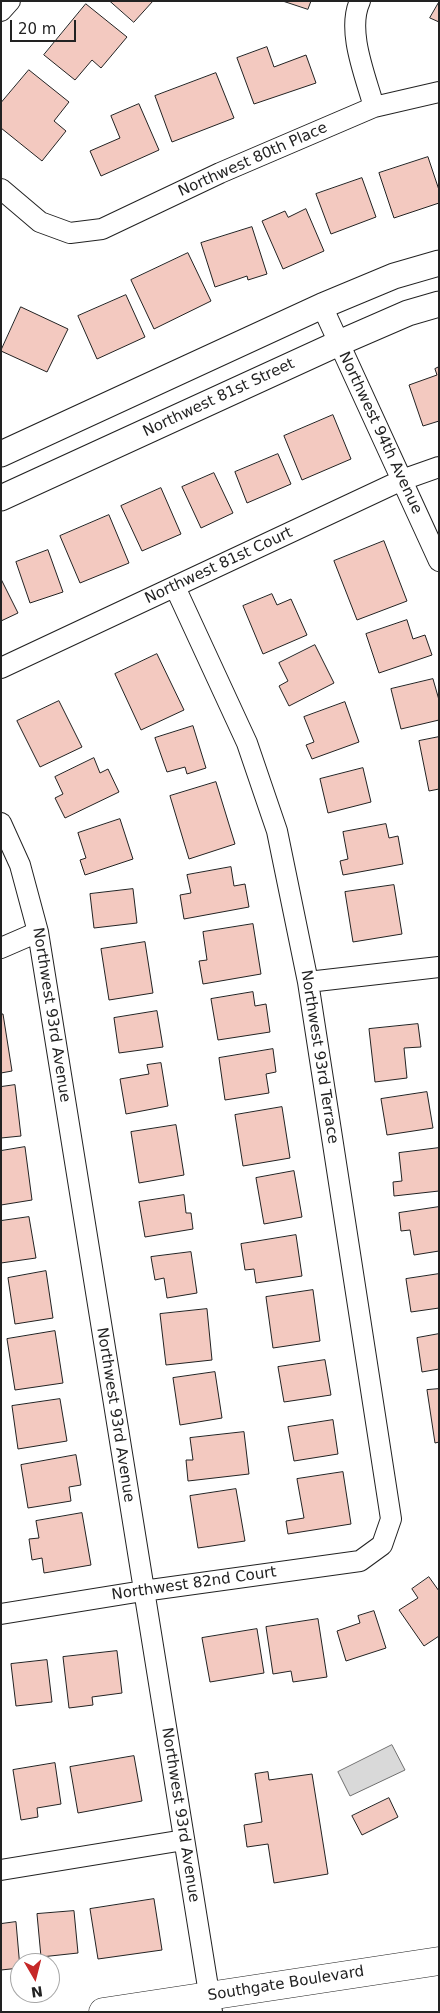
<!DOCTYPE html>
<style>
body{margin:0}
#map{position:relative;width:440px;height:2013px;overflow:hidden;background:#fff;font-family:"DejaVu Sans",sans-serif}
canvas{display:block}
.frame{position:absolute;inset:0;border:2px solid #222;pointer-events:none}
.north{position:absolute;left:10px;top:1953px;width:50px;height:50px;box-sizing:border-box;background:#fff;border:1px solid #a7a7a7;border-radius:50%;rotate:172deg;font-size:14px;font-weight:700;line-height:20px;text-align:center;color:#222}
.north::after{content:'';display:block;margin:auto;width:18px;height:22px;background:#c62828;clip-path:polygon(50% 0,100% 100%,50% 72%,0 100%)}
.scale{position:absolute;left:10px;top:20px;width:66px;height:22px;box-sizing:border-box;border:2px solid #222;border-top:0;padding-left:6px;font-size:15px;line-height:18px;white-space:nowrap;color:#222;-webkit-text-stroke:4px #fff;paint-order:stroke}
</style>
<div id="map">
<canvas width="440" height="2013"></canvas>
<div class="frame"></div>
<div class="north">N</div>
<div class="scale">20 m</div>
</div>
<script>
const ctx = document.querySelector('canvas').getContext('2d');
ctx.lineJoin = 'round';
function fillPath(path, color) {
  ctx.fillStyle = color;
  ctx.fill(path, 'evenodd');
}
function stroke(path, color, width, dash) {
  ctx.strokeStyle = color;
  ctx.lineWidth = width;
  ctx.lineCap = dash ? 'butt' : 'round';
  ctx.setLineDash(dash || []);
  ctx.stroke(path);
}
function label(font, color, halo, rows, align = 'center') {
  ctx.font = font + ' "DejaVu Sans",sans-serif';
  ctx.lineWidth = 4;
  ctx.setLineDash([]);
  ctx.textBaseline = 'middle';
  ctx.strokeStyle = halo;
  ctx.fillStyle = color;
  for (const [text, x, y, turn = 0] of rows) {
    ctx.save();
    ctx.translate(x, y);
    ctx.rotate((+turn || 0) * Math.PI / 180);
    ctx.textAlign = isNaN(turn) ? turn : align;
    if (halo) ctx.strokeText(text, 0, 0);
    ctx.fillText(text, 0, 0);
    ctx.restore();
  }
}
const water = new Path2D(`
 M392,1745L405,1770L350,1796L338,1772Z`);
fillPath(water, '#d9d9d9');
stroke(water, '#6f6f6f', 1);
const building = new Path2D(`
 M110,1H153L134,22Z
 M283,1H311L308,9Z
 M439,2V22L430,18Z
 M86,4L127,37L101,68L92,60L75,80L44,55Z
 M267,47L274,67L306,55L316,83L254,104L237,58Z
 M29,70L69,102L54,121L66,131L42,161L1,128V103Z
 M216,73L234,118L172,142L155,96Z
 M139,104L159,150L101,176L90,151L120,138L111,116Z
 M428,157L439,190V203L394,218L379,173Z
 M362,178L376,217L331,234L316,194Z
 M306,209L324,251L283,269L262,221L285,211L288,217Z
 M252,227L267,274L248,280L247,276L215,287L201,243Z
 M188,253L211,301L154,329L131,280Z
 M126,295L145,337L97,359L78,316Z
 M21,307L68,329L47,372L1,351Z
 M439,367V421L423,426L409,385L437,375L435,369Z
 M333,415L351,459L302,480L284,436Z
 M278,454L291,484L247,503L235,472Z
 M214,473L233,513L201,528L182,487Z
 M161,488L181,534L142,551L121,506Z
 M109,515L129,563L80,583L60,536Z
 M384,541L407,601L357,620L334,561Z
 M48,550L63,592L30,603L16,562Z
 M1,579L18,613L1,621Z
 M272,594L277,605L291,599L307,635L263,654L243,606Z
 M407,620L413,639L425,635L432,655L379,673L366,634Z
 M315,645L334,683L289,706L279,686L288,681L279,663Z
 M157,654L184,710L141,730L115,674Z
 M433,679L439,700V720L401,729L391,689Z
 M59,701L82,747L40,767L17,721Z
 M345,702L359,742L312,759L306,745L314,742L304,717Z
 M193,726L206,768L187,774L185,767L167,772L155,738Z
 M439,737V789L429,791L419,741Z
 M94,758L100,773L108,769L119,792L65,818L55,798L63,794L55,777Z
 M363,768L371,802L328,813L320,779Z
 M216,782L235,844L189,859L170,796Z
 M120,819L133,859L85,875L80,860L86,858L78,833Z
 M386,824L389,838L398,836L403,864L343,875L340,861L348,859L343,832Z
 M231,867L234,886L245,884L249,907L184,919L180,895L191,893L187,875Z
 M394,885L402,934L353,942L345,892Z
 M133,889L137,923L94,928L90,894Z
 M253,924L261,974L203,984L199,961L207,960L203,932Z
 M145,942L153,993L109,1000L101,949Z
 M253,992L255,1006L266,1004L270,1032L218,1040L211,999Z
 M157,1011L163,1047L119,1053L114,1018Z
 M1,1014H3L12,1071L1,1073Z
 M418,1024L421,1047L404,1048L407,1078L375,1082L369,1029Z
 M273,1049L276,1072L266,1074L269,1093L225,1100L219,1058Z
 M161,1063L168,1106L126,1114L120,1079L149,1074L147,1065Z
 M15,1085L21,1136L1,1138V1087Z
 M427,1092L433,1128L387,1135L381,1099Z
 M282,1107L290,1158L243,1166L235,1115Z
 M176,1125L184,1175L139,1183L131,1132Z
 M25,1147L32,1200L1,1205V1151Z
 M439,1148V1191L394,1196L393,1182L402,1181L399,1153Z
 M294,1171L302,1217L264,1224L256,1178Z
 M184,1195L186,1213H191L193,1229L145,1237L139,1202Z
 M439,1207V1251L414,1255L410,1230L401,1231L399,1213Z
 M29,1217L36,1258L1,1263V1221Z
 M296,1235L302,1276L256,1283L254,1269L245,1270L241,1244Z
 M191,1252L197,1293L167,1298L164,1278L155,1280L151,1257Z
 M46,1271L53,1318L15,1324L8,1278Z
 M439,1274V1308L411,1312L406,1279Z
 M313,1290L320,1341L273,1348L266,1297Z
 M207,1309L212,1360L166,1365L160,1314Z
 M55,1331L63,1383L15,1390L7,1339Z
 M439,1334V1369L422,1372L417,1338Z
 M325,1360L331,1395L284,1402L278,1367Z
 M215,1372L222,1418L180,1425L173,1378Z
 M439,1389V1442L435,1443L427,1390Z
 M60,1399L67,1441L18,1449L12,1406Z
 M333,1420L338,1454L294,1461L288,1427Z
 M244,1432L249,1474L188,1481L186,1460H193L190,1438Z
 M76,1455L81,1485L69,1487L71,1501L28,1508L21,1465Z
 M343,1472L351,1524L288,1534L286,1521L304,1518L297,1479Z
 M236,1489L245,1541L198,1548L190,1496Z
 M82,1513L91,1565L44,1573L42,1558L32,1560L29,1539L39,1538L36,1521Z
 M429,1577L439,1591V1636L424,1646L399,1610L418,1598L412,1589Z
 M374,1611L386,1648L346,1661L337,1631L360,1623L358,1616Z
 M318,1619L327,1677L293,1682L291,1671L273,1674L266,1627Z
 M257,1629L264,1673L210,1682L202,1638Z
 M117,1651L122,1693L92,1697L93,1705L69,1708L63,1657Z
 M47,1660L52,1702L16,1706L11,1664Z
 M134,1756L142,1801L78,1813L70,1767Z
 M55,1763L61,1804L37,1808L38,1817L21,1820L13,1770Z
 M268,1772L269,1780L312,1774L328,1874L274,1883L268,1844L247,1847L244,1825L262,1822L255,1774Z
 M389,1798L398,1817L362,1835L352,1816Z
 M154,1899L162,1950L98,1959L90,1909Z
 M74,1911L78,1953L41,1957L37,1914Z
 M16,1922L20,1968L1,1970V1924Z`);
fillPath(building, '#f3c9c0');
stroke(building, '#222', 1);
const minor = new Path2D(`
 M360,1C346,31 366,77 374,107
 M1,11L10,1
 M1,189L40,222L70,233L102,229L220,173L374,107L439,92
 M322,306L439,561
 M1,668L402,480L439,467
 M1,823L20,865L38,932L212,2012
 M1,948L38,932
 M308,982L439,967
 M1,1614L143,1591L360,1561L382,1545L391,1519L308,982L277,831L247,743L175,587
 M1,1870L184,1840`);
const tertiary = new Path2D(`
 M1,454L322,306L394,276L439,263
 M1,498L339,343L408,313L439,304`);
const secondary = new Path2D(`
 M103,2012L439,1961`);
stroke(minor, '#222', 22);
stroke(tertiary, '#222', 27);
stroke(secondary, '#222', 29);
stroke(minor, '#fff', 20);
stroke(tertiary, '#fff', 25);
stroke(secondary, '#fff', 28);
label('15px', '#222', '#fff', [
 ["Northwest 80th Place",253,160,-24],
 ["Northwest 81st Street",219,398,-25],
 ["Northwest 94th Avenue",380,433,65],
 ["Northwest 81st Court",219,566,-25],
 ["Northwest 93rd Avenue",51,1015,81],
 ["Northwest 93rd Terrace",319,1057,81],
 ["Northwest 93rd Avenue",115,1415,81],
 ["Northwest 82nd Court",194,1584,-8],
 ["Northwest 93rd Avenue",180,1815,81],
 ["Southgate Boulevard",286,1984,-9]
]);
</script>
